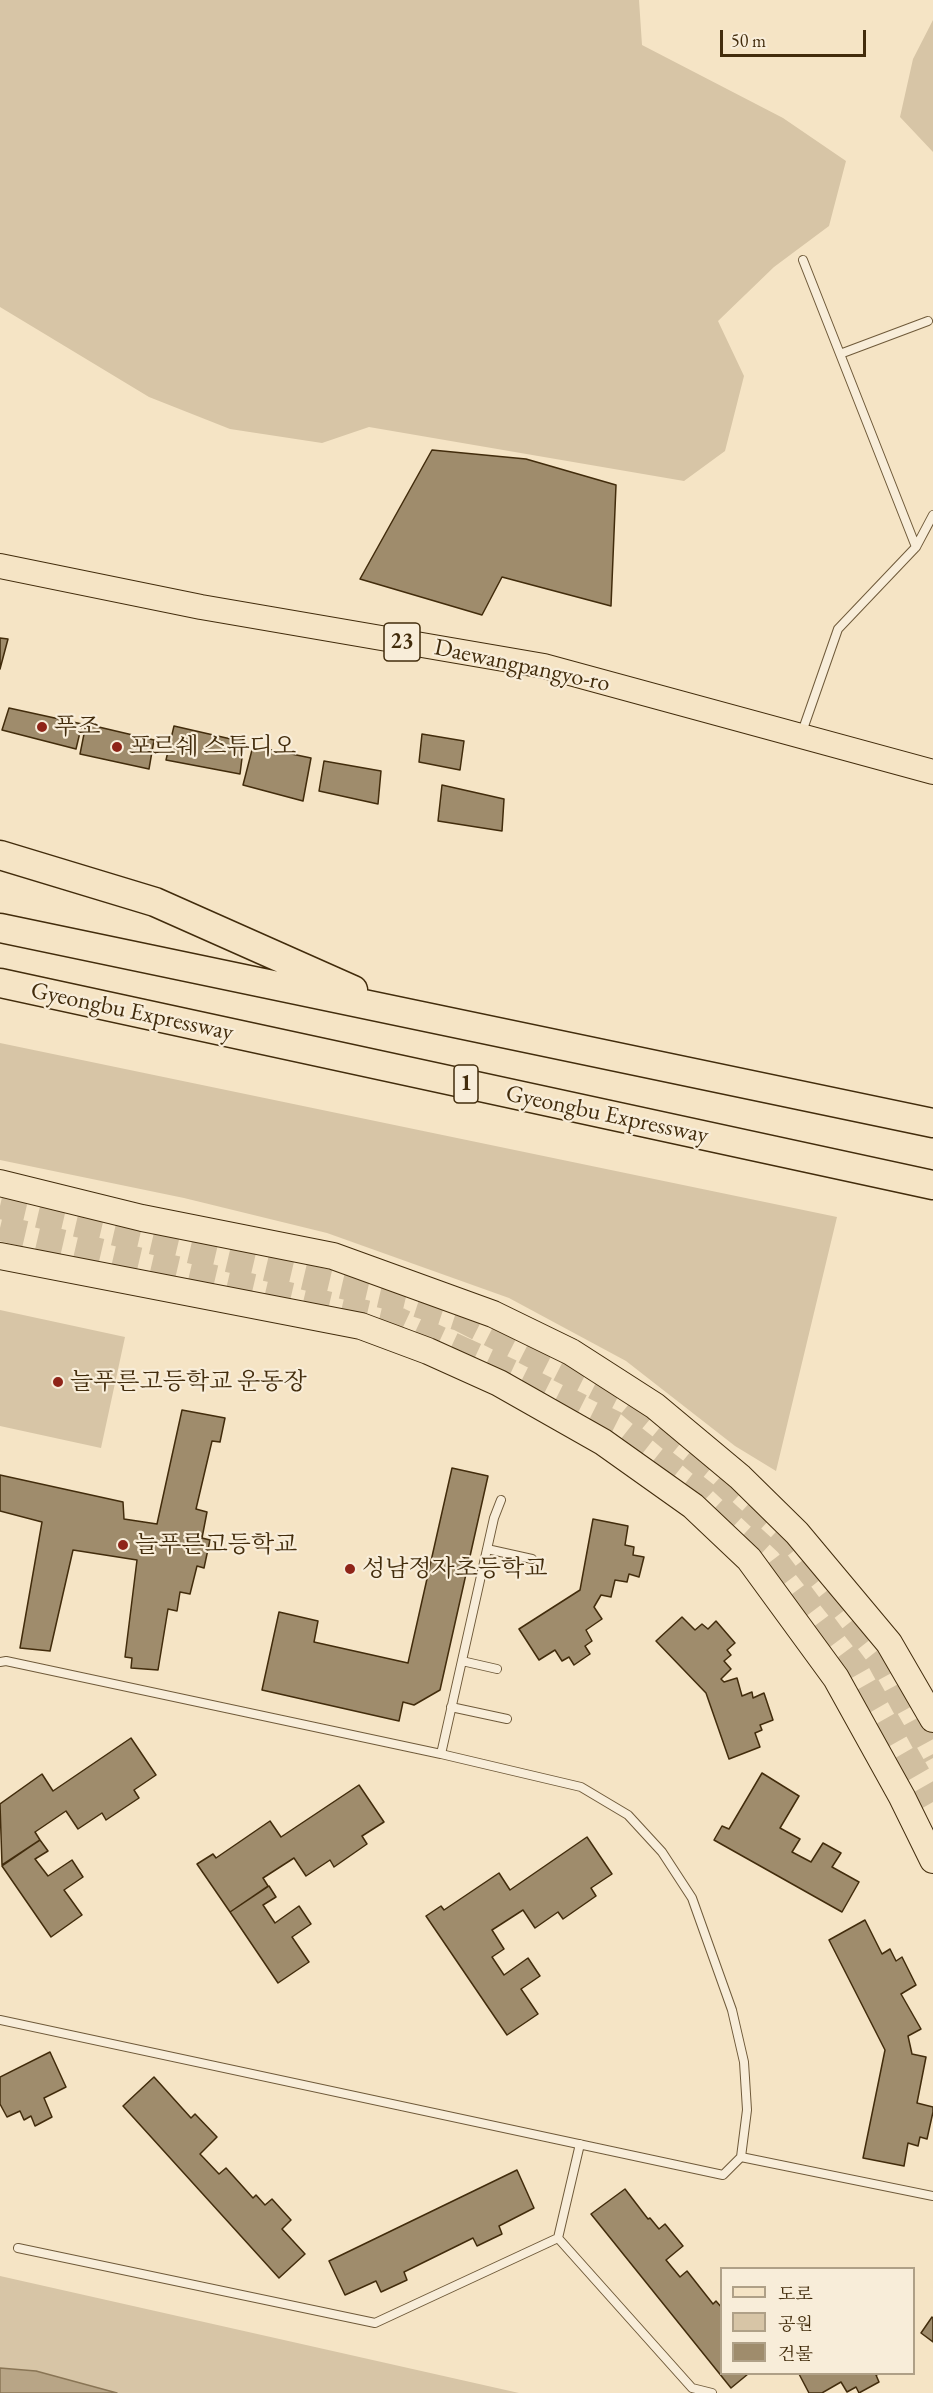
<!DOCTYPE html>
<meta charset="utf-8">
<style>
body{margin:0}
#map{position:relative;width:933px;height:2393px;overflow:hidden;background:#f5e4c5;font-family:"EB Garamond","Noto Serif KR",serif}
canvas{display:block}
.legend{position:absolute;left:720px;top:2267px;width:195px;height:108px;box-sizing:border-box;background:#f8edd9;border:2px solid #afa087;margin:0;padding:8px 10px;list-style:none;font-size:18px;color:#422c0c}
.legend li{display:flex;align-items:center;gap:12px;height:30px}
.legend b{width:30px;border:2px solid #afa087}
.scale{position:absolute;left:720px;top:30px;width:146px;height:27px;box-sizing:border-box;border:3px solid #422c0c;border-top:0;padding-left:8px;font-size:18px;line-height:21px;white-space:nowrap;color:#422c0c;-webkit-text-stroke:4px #f8edd9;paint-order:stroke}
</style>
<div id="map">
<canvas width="933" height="2393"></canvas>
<ul class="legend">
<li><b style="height:8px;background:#f5e4c5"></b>도로</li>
<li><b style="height:16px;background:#d7c5a6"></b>공원</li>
<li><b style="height:16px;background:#9f8c6c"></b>건물</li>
</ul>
<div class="scale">50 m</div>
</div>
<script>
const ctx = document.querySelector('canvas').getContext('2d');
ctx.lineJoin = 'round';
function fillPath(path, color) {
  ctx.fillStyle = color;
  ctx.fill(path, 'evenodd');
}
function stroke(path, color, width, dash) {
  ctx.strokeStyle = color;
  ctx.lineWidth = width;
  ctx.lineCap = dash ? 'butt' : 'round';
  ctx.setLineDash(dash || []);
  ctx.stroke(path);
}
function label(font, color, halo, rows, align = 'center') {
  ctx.font = font + ' "EB Garamond","Noto Serif KR",serif';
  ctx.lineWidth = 4.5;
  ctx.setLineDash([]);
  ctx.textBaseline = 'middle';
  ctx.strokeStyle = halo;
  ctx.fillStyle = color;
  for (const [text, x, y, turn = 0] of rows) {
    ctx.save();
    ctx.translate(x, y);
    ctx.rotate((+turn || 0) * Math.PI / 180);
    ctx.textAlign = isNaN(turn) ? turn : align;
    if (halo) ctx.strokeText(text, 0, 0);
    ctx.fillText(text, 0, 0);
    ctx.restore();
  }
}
fillPath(new Path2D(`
 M0,0H639L642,45L783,118L846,161L829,226L774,267L718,321L744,376L725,451L684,481L369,427L322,443L230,429L149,397L0,307Z
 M933,20V152L900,117L913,59Z
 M0,1043L837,1217L776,1471L735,1446L626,1361L509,1298L327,1233L184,1198L0,1160Z
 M0,1310L125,1337L101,1448L0,1426Z
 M0,2276L519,2393H117L36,2371L0,2368Z`), '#d7c5a6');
const water = new Path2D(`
 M0,2368L36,2371L117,2393H0Z`);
fillPath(water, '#b8a586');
stroke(water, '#897555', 1.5);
const building = new Path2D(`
 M432,450L526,459L616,485L611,606L502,577L482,615L360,579Z
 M0,638L8,639L0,669Z
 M9,708L82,724L76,749L2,730Z
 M86,724L154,740L149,769L80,754Z
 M174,726L244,742L240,774L166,760Z
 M422,734L464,741L460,770L419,762Z
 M253,746L311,758L303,801L243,785Z
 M324,761L381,771L378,804L319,791Z
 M442,785L504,799L502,831L438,821Z
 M182,1410L225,1418L220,1442L212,1441L196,1509L207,1512L202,1538L210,1540L204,1568L197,1566L190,1594L180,1592L177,1611L168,1609L158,1670L131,1668L132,1658L125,1657L137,1560L73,1550L50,1651L20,1648L42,1522L0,1511V1475L123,1502L124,1519L157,1524Z
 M452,1468L488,1476L440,1690L414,1705L403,1702L399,1721L262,1690L279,1612L318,1621L314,1642L408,1663Z
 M593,1519L628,1526L625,1545L634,1547L633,1555L644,1557L639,1577L629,1574L627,1582L615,1580L611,1597L601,1595L594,1607L602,1619L586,1630L592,1641L585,1646L590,1654L574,1665L569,1657L562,1661L555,1650L539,1660L519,1629L580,1590Z
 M682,1617L695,1630L702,1624L708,1629L716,1621L735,1643L727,1650L731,1655L724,1661L731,1669L721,1679L724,1682L737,1678L742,1696L752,1692L753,1698L764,1693L773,1720L760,1725L762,1730L755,1733L760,1747L729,1759L706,1693L656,1641Z
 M131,1738L156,1775L134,1790L139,1798L106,1820L102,1813L78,1829L66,1811L35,1832L40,1840L2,1865L0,1804L42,1774L53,1791Z
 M762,1773L799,1796L780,1828L800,1839L792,1852L811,1862L823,1843L841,1853L832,1867L859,1882L842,1912L714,1840L722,1826L729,1829Z
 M359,1785L384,1822L362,1836L367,1844L334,1867L330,1860L306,1876L294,1858L263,1878L268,1886L230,1912L197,1864L213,1854L216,1858L270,1821L281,1837Z
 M587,1837L612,1874L591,1888L596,1896L563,1919L558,1912L535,1928L523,1910L492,1930L504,1949L492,1957L504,1975L528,1958L540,1976L521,1989L538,2014L507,2035L426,1916L441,1906L444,1910L499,1873L510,1890Z
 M40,1840L48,1851L35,1859L48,1876L72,1860L83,1877L64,1890L82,1915L51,1937L2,1866Z
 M269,1886L276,1897L263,1905L275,1923L299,1906L311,1924L292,1937L309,1962L278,1983L230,1912Z
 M865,1920L882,1954L890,1949L896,1961L902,1957L916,1985L901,1994L921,2029L908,2036L912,2054L926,2057L917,2103L933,2107V2112L927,2139L920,2137L918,2146L908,2143L904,2166L863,2158L885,2050L829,1940Z
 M50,2052L66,2087L44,2098L52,2117L35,2126L31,2116L24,2120L20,2111L7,2117L0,2104V2077Z
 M154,2077L191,2118L195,2114L217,2137L200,2154L219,2174L226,2168L253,2198L256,2195L265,2205L272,2199L291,2220L282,2229L305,2254L279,2278L123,2106Z
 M517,2170L534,2208L499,2226L502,2234L477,2246L473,2238L404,2272L407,2280L381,2292L376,2281L345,2295L329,2261Z
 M625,2189L648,2219L650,2218L659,2229L665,2224L683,2246L666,2260L680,2277L687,2271L713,2304L716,2301L722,2308V2374H748L731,2388L591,2214Z
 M932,2317L933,2318V2342L921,2333Z
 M799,2374H879L876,2375L879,2382L859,2393L856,2387L847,2392L841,2382L822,2393H809Z`);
fillPath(building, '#9f8c6c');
stroke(building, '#422c0c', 1.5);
stroke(new Path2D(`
 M0,1206L407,1301L459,1318L629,1404L718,1478L787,1543L878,1657L933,1758
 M0,1228L400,1321L517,1375L617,1425L707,1496L772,1556L859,1672L933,1802`), '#d1bfa0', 26, [26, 13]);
const service = new Path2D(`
 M840,354L928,321
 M916,547L933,515
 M802,732L838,629L916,547L803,260
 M487,1549L532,1559
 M462,1661L497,1669
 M0,1662L6,1661L441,1754L494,1518L501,1500
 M451,1707L507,1719
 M441,1754L581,1787L628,1815L662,1852L692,1898L732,2010L744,2062L747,2110L741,2157
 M0,2020L723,2175L741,2157L933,2196
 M580,2144L558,2238L692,2388L712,2393
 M18,2248L375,2323L558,2238`);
const primary = new Path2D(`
 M0,566L201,607L544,666L933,772`);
const trunk = new Path2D(`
 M0,1183L142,1218L333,1256L493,1314L571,1352L655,1406L740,1477L797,1533L889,1643L933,1719
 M0,1256L361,1326L428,1351L499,1383L603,1442L693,1506L749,1559L836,1678L902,1797L933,1860`);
const motorway = new Path2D(`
 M0,855L155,902L353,990
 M0,928L933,1123
 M0,983L933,1185`);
stroke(service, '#6f5a3a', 10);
stroke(primary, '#422c0c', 26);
stroke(trunk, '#422c0c', 28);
stroke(motorway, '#422c0c', 31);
stroke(service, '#f8edd9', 8);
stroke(primary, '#f5e4c5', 24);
stroke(trunk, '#f5e4c5', 26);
stroke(motorway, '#f5e4c5', 28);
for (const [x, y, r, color] of [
 [42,727,6,"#8f2418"],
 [117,747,6,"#8f2418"],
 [58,1382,6,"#8f2418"],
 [123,1545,6,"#8f2418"],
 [350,1569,6,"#8f2418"]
]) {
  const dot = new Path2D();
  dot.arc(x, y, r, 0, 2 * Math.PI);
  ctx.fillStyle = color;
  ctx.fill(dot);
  stroke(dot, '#f8edd9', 2);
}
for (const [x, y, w] of [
 [402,642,36],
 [466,1084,24]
]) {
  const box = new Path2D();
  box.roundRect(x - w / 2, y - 19, w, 38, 4.5);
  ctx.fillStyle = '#f8edd9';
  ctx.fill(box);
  stroke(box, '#422c0c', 1.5);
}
label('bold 22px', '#422c0c', null, [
 ["23",402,642],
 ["1",466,1084]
]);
label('24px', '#422c0c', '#f8edd9', [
 ["Daewangpangyo-ro",522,666,12],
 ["Gyeongbu Expressway",132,1012,12],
 ["Gyeongbu Expressway",607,1115,12]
]);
label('24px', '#422c0c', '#f8edd9', [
 ["푸조",54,727],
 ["포르쉐 스튜디오",129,747],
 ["늘푸른고등학교 운동장",70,1382],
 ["늘푸른고등학교",135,1545],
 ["성남정자초등학교",362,1569]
], 'left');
</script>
